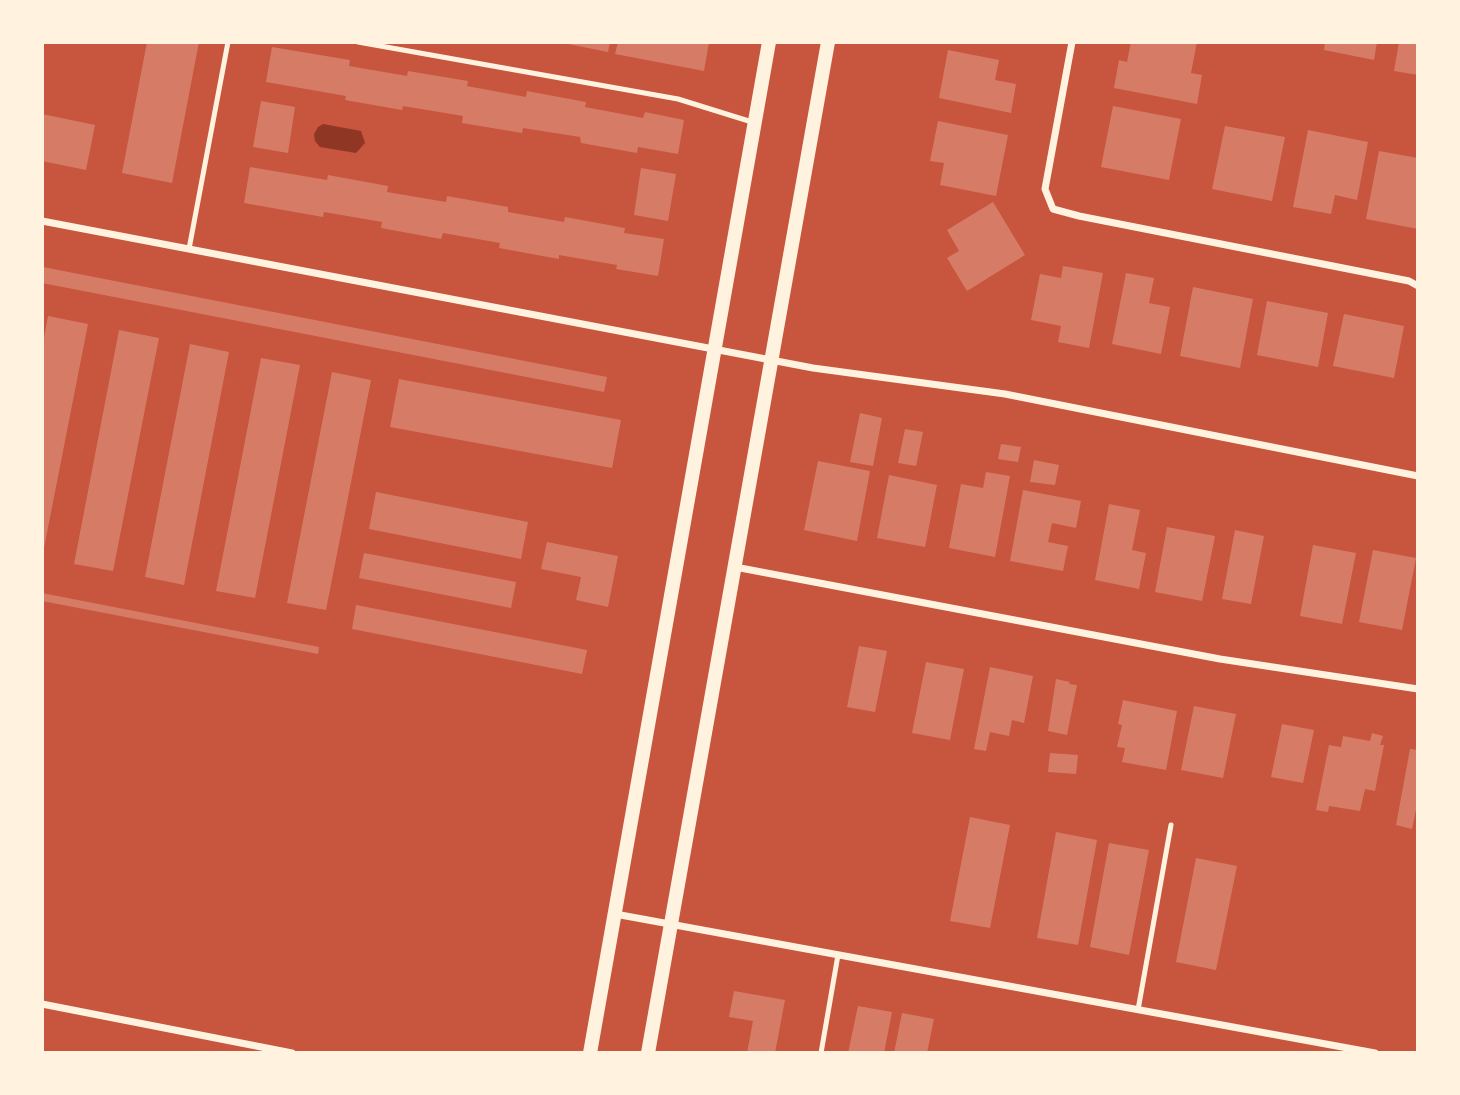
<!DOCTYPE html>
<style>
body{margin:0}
#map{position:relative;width:1460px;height:1095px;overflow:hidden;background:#c8553d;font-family:"Alegreya Sans",sans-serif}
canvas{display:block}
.frame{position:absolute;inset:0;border:44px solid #fff3e0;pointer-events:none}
</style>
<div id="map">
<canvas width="1460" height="1095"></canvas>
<div class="frame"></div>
</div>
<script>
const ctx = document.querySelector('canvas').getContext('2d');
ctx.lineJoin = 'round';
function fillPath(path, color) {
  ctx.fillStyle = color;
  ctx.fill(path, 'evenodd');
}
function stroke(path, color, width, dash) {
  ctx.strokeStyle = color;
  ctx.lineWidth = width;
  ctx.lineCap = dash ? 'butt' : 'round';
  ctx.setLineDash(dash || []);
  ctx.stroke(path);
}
fillPath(new Path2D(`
 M323,124L361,131L365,143L356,153L320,147L315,141L314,134L318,127Z`), '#8f3625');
fillPath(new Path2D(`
 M147,42H199L172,183L122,173Z
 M563,42H610L608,52L563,43Z
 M618,42H709L704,71L615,54Z
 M1131,42H1197L1191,73L1202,75L1197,104L1114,88L1119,60L1127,62Z
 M1325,42H1377L1374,60L1324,50Z
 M1399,42H1418V75L1394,71Z
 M272,47L350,60L349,66L407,76L408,71L468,81L467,86L526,97L527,91L586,102L585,107L643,118L645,112L684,120L678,154L638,147L637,153L581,143L580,137L523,128L522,133L462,123L463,116L403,106L402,110L345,100L346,96L266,82Z
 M948,50L999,60L995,80L1016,84L1011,113L939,98Z
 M261,101L295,107L288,153L253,147Z
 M1113,106L1181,119L1169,180L1101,167Z
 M42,114L95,125L86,170L42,161Z
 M938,121L1008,135L996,196L940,185L944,163L930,161Z
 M1225,126L1285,137L1272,201L1212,189Z
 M1308,130L1368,142L1357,200L1335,195L1331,214L1293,207Z
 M1379,151L1418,158V229L1366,219Z
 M250,167L327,180L328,175L388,186L387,192L446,202L447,196L508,207V212L564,222L565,217L625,228L624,233L664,239L658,276L616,269L617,265L559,255V259L499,248L500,243L443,233L441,239L381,228L382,222L324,212L323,217L244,203Z
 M641,168L676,174L668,221L634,215Z
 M993,202L1025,255L967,291L947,258L959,251L947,230Z
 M1063,266L1103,273L1089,348L1058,342L1061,326L1031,320L1040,274L1061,278Z
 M43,267L607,377L604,392L42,283Z
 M1126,273L1154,278L1149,303L1170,307L1161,354L1112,344Z
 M1193,287L1253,299L1240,368L1180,356Z
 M1267,301L1328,313L1318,367L1257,355Z
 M1344,314L1404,326L1394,378L1333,366Z
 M48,316L88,324L43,553L42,552V349Z
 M119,330L159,338L113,571L74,564Z
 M190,344L229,352L184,585L145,577Z
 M261,358L300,365L255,598L216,591Z
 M332,372L371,380L326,610L287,603Z
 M399,379L621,420L612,468L390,427Z
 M860,413L882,418L873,466L850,462Z
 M905,429L923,432L916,466L898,463Z
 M1001,444L1021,447L1018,462L998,459Z
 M1034,460L1059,465L1055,485L1030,482Z
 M818,461L870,471L857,541L804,530Z
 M986,472L1010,476L995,557L949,548L961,484L983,488Z
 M889,475L937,485L925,547L877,538Z
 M1023,490L1081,501L1076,528L1052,523L1048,542L1068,546L1063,571L1010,561Z
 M376,492L528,522L521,559L369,529Z
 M1109,504L1140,510L1132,550L1146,553L1139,589L1095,580Z
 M1167,527L1215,536L1202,601L1155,592Z
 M1235,530L1264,536L1251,604L1222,599Z
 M547,542L618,556L608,607L576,600L581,577L541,569Z
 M1313,545L1356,553L1342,624L1300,616Z
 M1373,550L1416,558L1402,630L1359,622Z
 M364,553L516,582L511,608L359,578Z
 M42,593L319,647L318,654L42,601Z
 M356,605L587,650L582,674L352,629Z
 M859,646L887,651L875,712L847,707Z
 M926,662L964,669L950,740L912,733Z
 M990,667L1033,676L1024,723L1012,720L1009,736L990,732L986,751L974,749Z
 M1056,679L1070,682L1069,684L1077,685L1067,735L1048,731Z
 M1123,700L1177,711L1166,770L1122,762L1125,748L1117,747L1122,725L1118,724Z
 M1194,706L1236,714L1223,778L1181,770Z
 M1282,724L1314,730L1303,783L1271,777Z
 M1372,733L1383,736L1380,745H1384L1375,791L1365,789L1360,811L1329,806L1328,812L1316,810L1329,745L1341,747L1343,736L1370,741Z
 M1410,749L1418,750V800L1412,829L1396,825Z
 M1050,753L1078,755L1076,774L1048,772Z
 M970,817L1010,825L990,928L950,921Z
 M1056,832L1097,840L1078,945L1037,938Z
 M1109,843L1149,850L1129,955L1090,947Z
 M1196,858L1237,866L1216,970L1176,962Z
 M734,991L785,1000L775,1053H747L753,1021L729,1017Z
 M858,1006L892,1012L884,1053H848Z
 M902,1013L934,1019L927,1053H894Z`), '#d67c66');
stroke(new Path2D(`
 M358,42L678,99L752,122
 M189,249L228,42
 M1138,1010L1171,825
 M821,1053L838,955`), '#fff3e0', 5);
stroke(new Path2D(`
 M1072,42L1045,189L1053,209L1079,216L1409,281L1418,286
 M42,221L813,368L1005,394L1418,476
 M735,567L1220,659L1418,689
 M615,914L1375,1053
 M42,1004L292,1053`), '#fff3e0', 7);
stroke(new Path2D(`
 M590,1053L769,42
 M648,1053L828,42`), '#fff3e0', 14);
</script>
